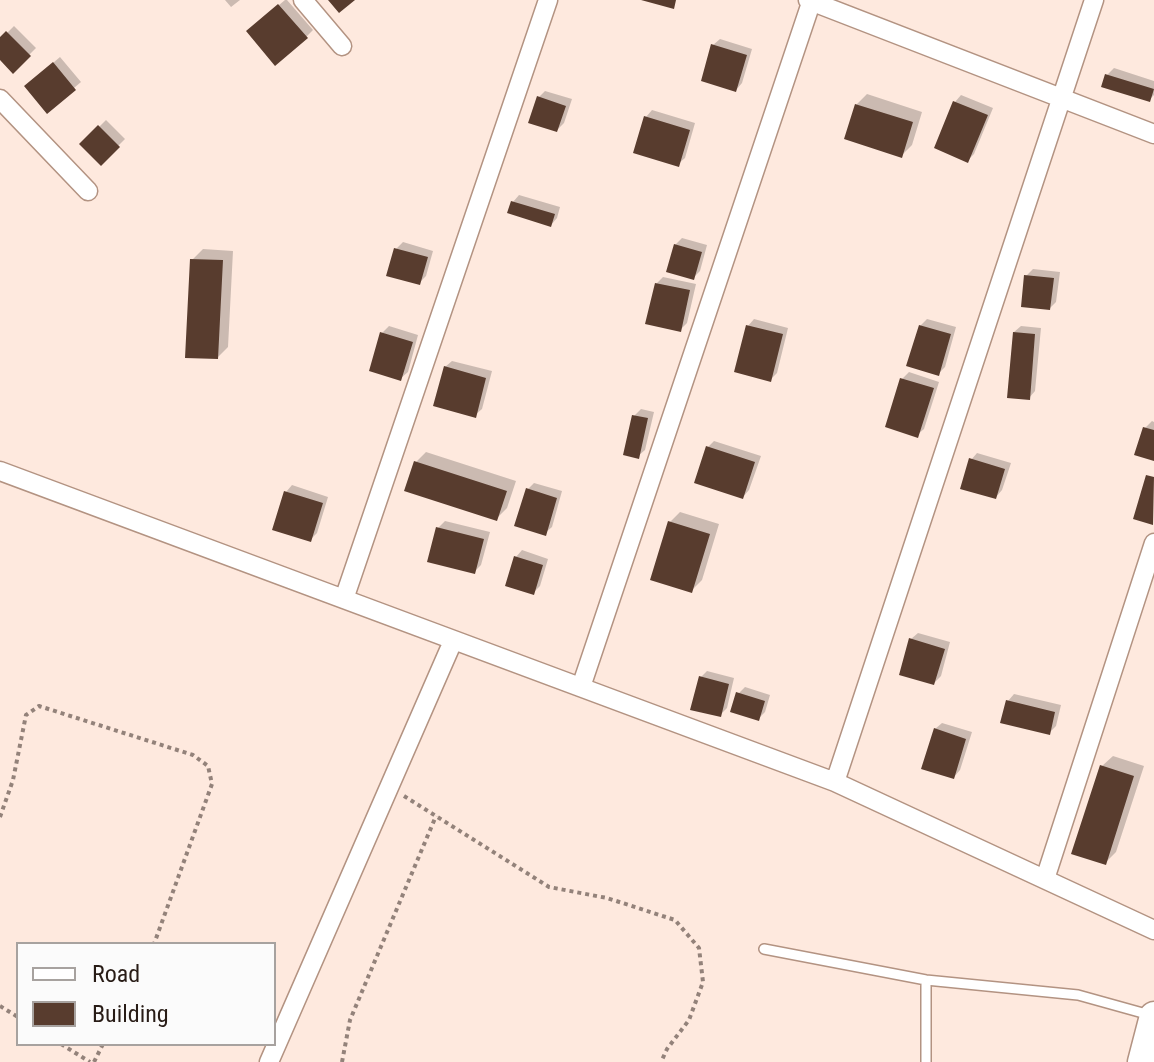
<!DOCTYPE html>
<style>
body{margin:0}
#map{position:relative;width:1154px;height:1062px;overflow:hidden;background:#fee9de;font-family:"Roboto Condensed",sans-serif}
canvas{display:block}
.legend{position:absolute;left:16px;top:942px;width:260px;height:104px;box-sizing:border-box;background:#fbfbfb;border:2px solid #a7a29f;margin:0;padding:10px 14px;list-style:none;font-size:24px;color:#281c16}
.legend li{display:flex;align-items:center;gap:16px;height:40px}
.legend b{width:40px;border:2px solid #a7a29f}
</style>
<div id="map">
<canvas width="1154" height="1062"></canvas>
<ul class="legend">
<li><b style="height:10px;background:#fff"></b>Road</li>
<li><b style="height:22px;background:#583c2e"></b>Building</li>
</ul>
</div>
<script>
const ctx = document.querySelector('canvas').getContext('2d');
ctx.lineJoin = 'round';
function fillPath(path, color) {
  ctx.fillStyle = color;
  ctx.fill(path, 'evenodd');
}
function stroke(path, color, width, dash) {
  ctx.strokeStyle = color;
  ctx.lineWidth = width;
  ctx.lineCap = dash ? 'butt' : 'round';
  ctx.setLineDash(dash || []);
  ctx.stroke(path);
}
fillPath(new Path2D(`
 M225,0H240L231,7Z
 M285,0H287L313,30L306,37L255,25Z
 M14,26L36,48L13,71L0,58V40Z
 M720,39L752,49L742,83L736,90L713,45Z
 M60,57L81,82L47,111L33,80Z
 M1114,68L1154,81V95L1149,100L1107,75Z
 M545,91L572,99L564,123L557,130L539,97Z
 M867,94L922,112L912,145L901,156L856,105Z
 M961,95L993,108L974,154L968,160L955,102Z
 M652,110L695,123L685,158L678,164L646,117Z
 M106,120L125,139L101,163L82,144Z
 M519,195L560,207L557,218L551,225L513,202Z
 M682,238L707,245L700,271L693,278L675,245Z
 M403,242L433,251L426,276L419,283L396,249Z
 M203,249L233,251L228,347L218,357L192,260Z
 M1033,269L1060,272L1056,302L1050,308L1026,276Z
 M663,277L696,284L687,323L680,330L656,284Z
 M754,319L788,328L777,373L770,380L748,326Z
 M927,319L956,327L945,367L938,374L920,326Z
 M389,326L418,335L408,372L401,378L382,333Z
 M1021,326L1041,328L1035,391L1029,398L1014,332Z
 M452,361L492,371L482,409L475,415L445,367Z
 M909,372L939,382L924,429L917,435L902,379Z
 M641,409L654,412L645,450L638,456L634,416Z
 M1152,421L1154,422V459L1145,428Z
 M714,441L761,456L749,490L743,497L708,447Z
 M426,452L516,481L507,508L496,519L416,462Z
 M977,453L1011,463L1002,490L996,497L971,460Z
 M534,483L562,491L552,527L545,533L528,489Z
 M292,485L328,497L317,533L310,540L286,492Z
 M680,512L719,524L702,580L692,590L669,523Z
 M445,521L490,532L481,565L474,572L438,528Z
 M522,550L548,559L540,586L534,592L516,557Z
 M918,633L950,642L941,676L934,683L911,639Z
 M707,671L734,678L727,708L720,715L701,677Z
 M745,687L770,695L765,712L758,719L738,694Z
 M1014,694L1061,705L1056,726L1049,733L1008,701Z
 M942,723L972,732L960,770L954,777L935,729Z
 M1113,756L1144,766L1116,852L1105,863L1102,766Z`), '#0003');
fillPath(new Path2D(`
 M328,0H355L339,13Z
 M641,0H676L674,9Z
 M278,4L308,38L275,66L246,31Z
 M6,31L31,56L13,74L0,60V37Z
 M711,44L747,55L736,92L701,81Z
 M53,62L76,90L47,114L24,86Z
 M1105,74L1154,89L1150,102L1101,87Z
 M537,96L566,106L557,132L528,123Z
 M953,101L988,115L968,163L934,148Z
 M855,104L913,122L902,158L844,139Z
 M644,116L690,130L679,167L633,153Z
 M98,125L120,147L101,166L79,144Z
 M511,201L555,214L551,227L507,213Z
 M674,244L702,252L694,280L666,272Z
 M394,248L428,257L420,285L386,276Z
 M190,259L223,260L218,359L185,358Z
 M1024,275L1054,278L1050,310L1021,307Z
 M655,283L690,290L681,332L645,324Z
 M746,325L783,334L771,382L734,372Z
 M919,325L951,334L939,376L906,366Z
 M380,332L413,342L401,381L369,371Z
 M1013,332L1035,334L1030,400L1007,398Z
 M444,366L486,378L476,418L433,406Z
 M900,378L934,388L918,438L885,427Z
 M632,415L648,418L639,459L623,455Z
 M1143,427L1154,430V461L1134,455Z
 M706,446L755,462L743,499L694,483Z
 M969,458L1005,469L996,499L960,489Z
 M414,461L507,491L497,521L404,491Z
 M1146,475L1154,477L1153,525L1133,519Z
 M526,488L557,498L546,536L514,526Z
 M284,491L323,503L311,542L272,530Z
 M668,521L710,534L692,593L650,580Z
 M436,527L484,539L475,574L427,562Z
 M514,556L543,565L534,595L505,586Z
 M909,638L945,649L934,685L899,675Z
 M699,676L729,684L721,717L690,710Z
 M736,692L765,701L759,721L730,712Z
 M1006,700L1055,712L1050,735L1000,723Z
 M934,728L966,739L954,779L921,769Z
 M1100,765L1134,776L1106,865L1071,854Z`), '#583c2e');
const service = new Path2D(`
 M764,949L926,980L1078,995L1150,1015
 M926,980V1062`);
const minor = new Path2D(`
 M303,0L342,46
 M808,0L1154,134
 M0,99L88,191
 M0,471L835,782L1154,930
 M344,599L548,0
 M581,687L812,0
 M835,782L1094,0
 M1045,879L1154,543
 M269,1062L453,641`);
const primary = new Path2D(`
 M1142,1062L1154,1016`);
stroke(service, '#b39382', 12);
stroke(minor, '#b39382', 21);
stroke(primary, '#b39382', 31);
stroke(new Path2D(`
 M404,796L549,887L607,898L675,920L699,948L703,982L689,1020L667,1049L661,1062
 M0,817L13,780L26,715L39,706L193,755L208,766L212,784L154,944
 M0,1006L18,1017
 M61,1044L90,1062
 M94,1062L103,1044
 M342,1062L350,1020L436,816`), '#93827a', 4, [4, 4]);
stroke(service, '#fff', 9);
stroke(minor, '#fff', 18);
stroke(primary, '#fff', 28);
</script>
